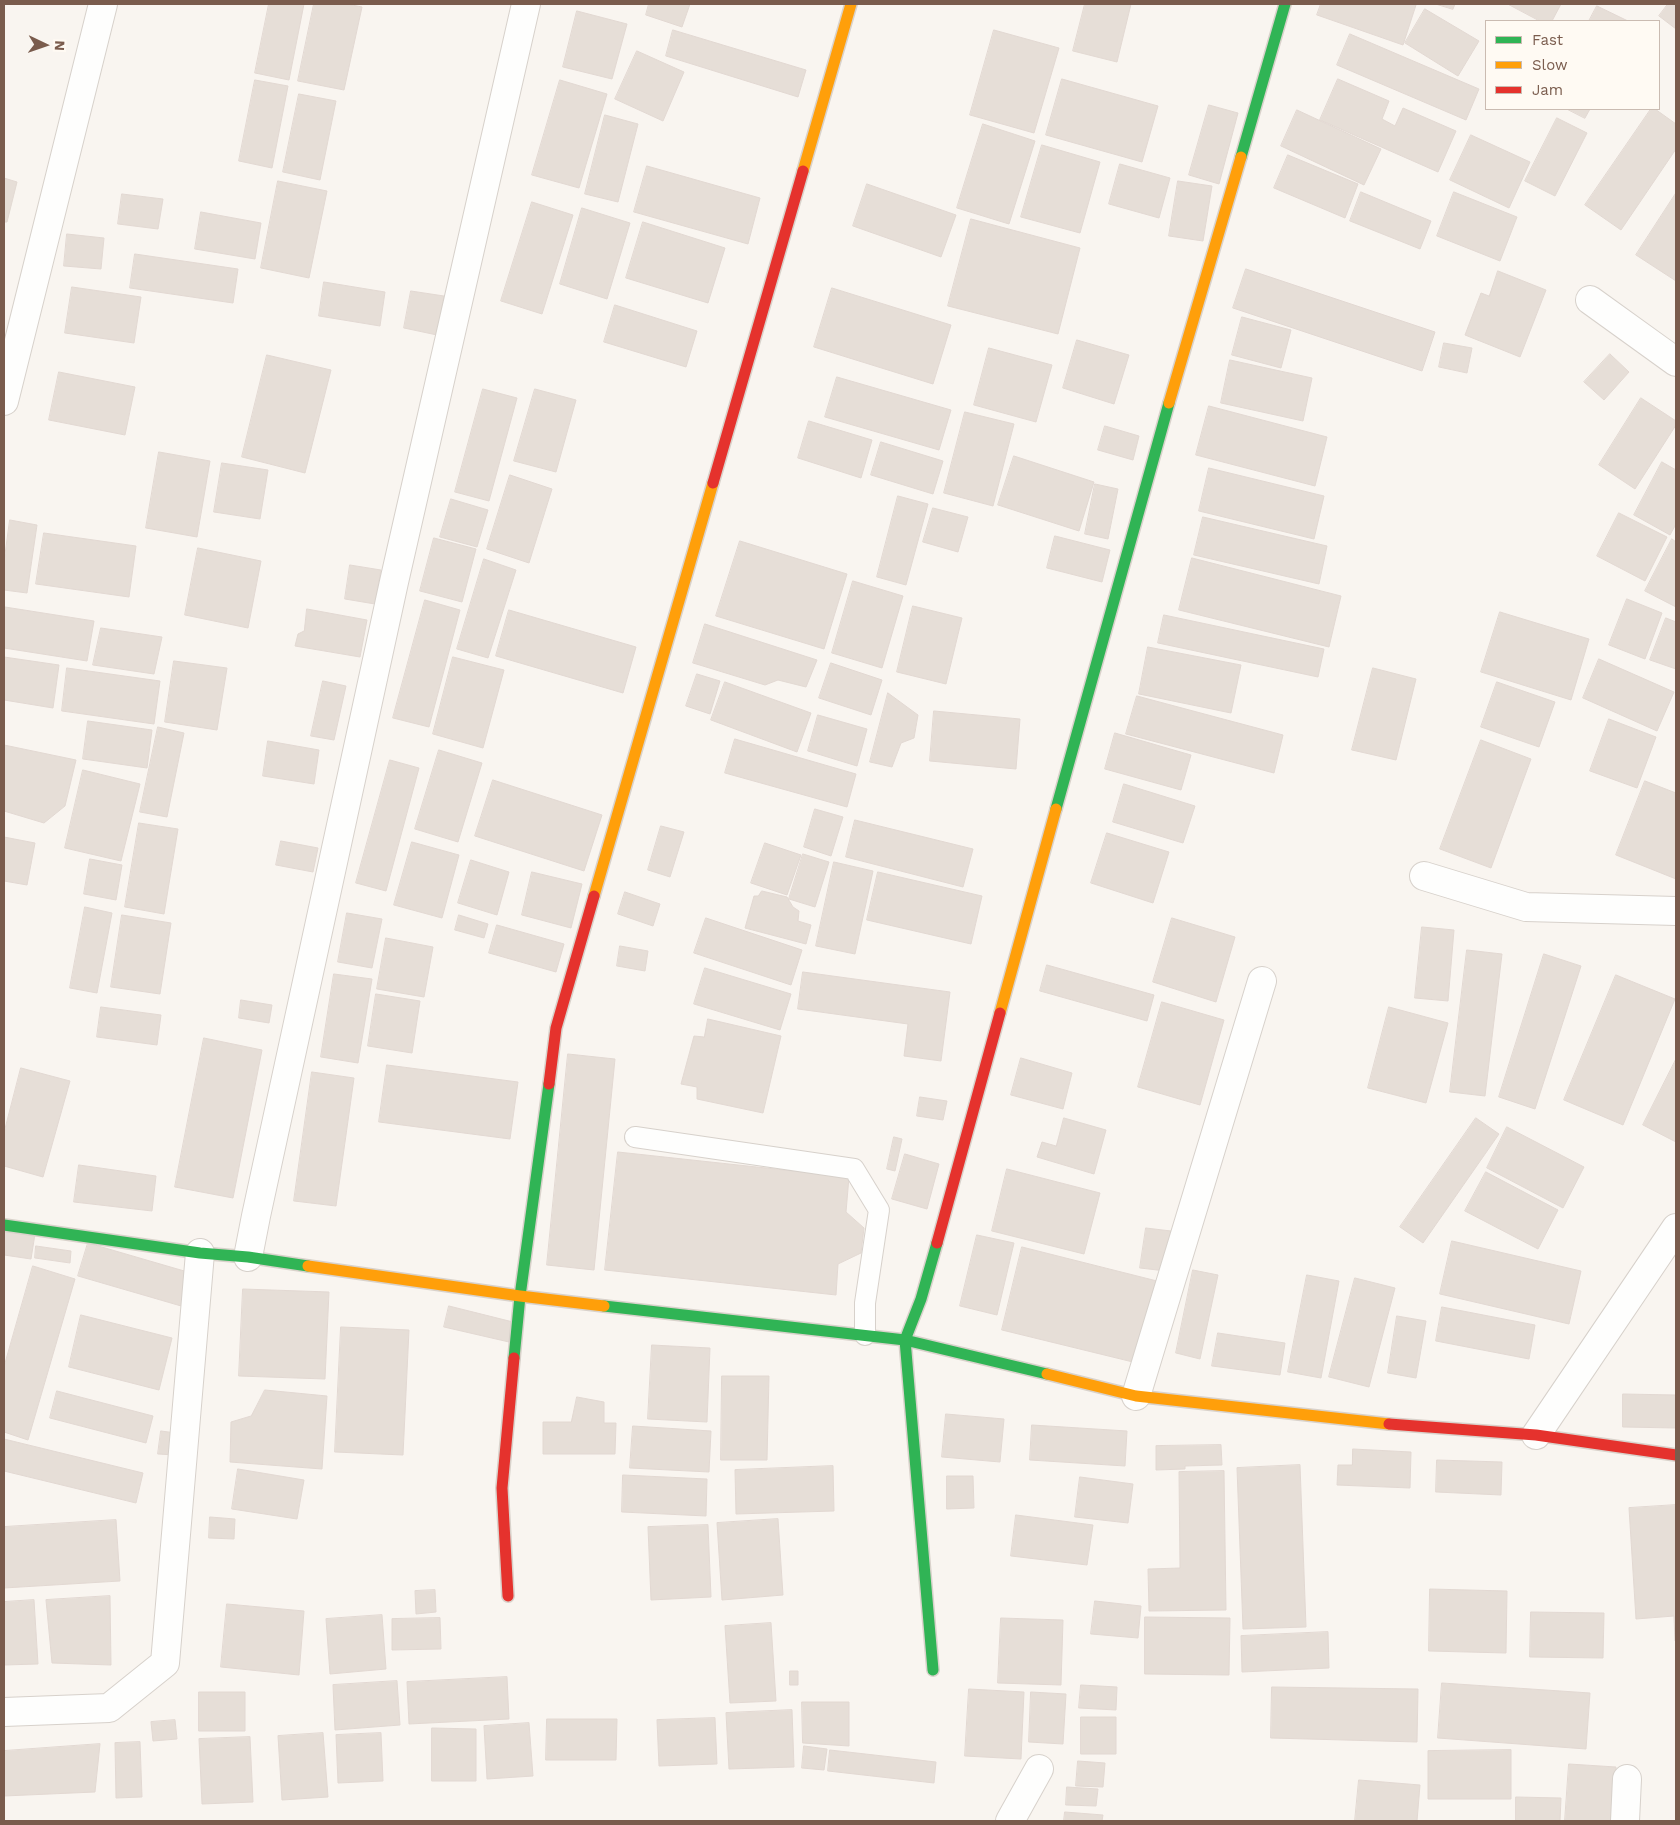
<!DOCTYPE html>
<style>
body{margin:0}
#map{position:relative;width:1680px;height:1825px;overflow:hidden;background:#f9f5f0;font-family:"Work Sans",sans-serif}
canvas{display:block}
.frame{position:absolute;inset:0;border:5px solid #7a5c4d;pointer-events:none}
.legend{position:absolute;left:1485px;top:20px;width:175px;height:90px;box-sizing:border-box;background:#fffaf3;border:1px solid #cabbb1;margin:0;padding:6px 9px;list-style:none;font-size:15px;color:#7a5c4d}
.legend li{display:flex;align-items:center;gap:10px;height:25px}
.legend b{width:25px;border:1px solid #cabbb1}
.north{position:absolute;left:20px;top:20px;width:50px;height:50px;-webkit-text-stroke:4px #fffaf3;paint-order:stroke;rotate:93deg;font-size:14px;font-weight:700;line-height:20px;text-align:center;color:#7a5c4d}
.north::after{content:'';display:block;margin:auto;width:18px;height:22px;background:#7a5c4d;clip-path:polygon(50% 0,100% 100%,50% 72%,0 100%)}
</style>
<div id="map">
<canvas width="1680" height="1825"></canvas>
<div class="frame"></div>
<ul class="legend">
<li><b style="height:6px;background:#30b455"></b>Fast</li>
<li><b style="height:6px;background:#ff9f0a"></b>Slow</li>
<li><b style="height:6px;background:#e5322d"></b>Jam</li>
</ul>
<div class="north">N</div>
</div>
<script>
const ctx = document.querySelector('canvas').getContext('2d');
ctx.lineJoin = 'round';
function fillPath(path, color) {
  ctx.fillStyle = color;
  ctx.fill(path, 'evenodd');
}
function stroke(path, color, width, dash) {
  ctx.strokeStyle = color;
  ctx.lineWidth = width;
  ctx.lineCap = dash ? 'butt' : 'round';
  ctx.setLineDash(dash || []);
  ctx.stroke(path);
}
const building = new Path2D(`
 M269,4H304L289,80L255,73Z
 M314,4H347L362,7L344,90L298,81Z
 M649,4H690L682,27L646,15Z
 M1085,4H1131L1117,62L1073,51Z
 M1321,4H1412L1416,5L1403,45L1317,15Z
 M1436,4H1455L1453,9Z
 M1508,4H1561L1552,21H1540Z
 M1668,4H1676V29L1659,16Z
 M1597,6L1628,21H1589Z
 M1425,9L1479,41L1458,76L1405,43Z
 M577,11L627,24L612,79L563,67Z
 M673,30L806,70L798,97L666,56Z
 M994,30L1059,48L1034,133L970,115Z
 M1350,34L1479,89L1466,120L1337,65Z
 M637,51L684,72L663,121L615,99Z
 M1062,79L1158,106L1142,162L1046,135Z
 M1338,79L1389,101L1382,119L1395,126L1403,108L1456,131L1438,172L1320,120Z
 M255,80L288,86L272,168L239,161Z
 M560,80L607,94L579,188L532,175Z
 M299,94L336,101L320,180L283,172Z
 M1209,105L1238,113L1219,184L1189,175Z
 M1567,109H1590L1585,118Z
 M1651,109H1655L1676,124V149L1621,230L1585,205Z
 M1297,110L1381,149L1364,185L1281,146Z
 M605,115L638,124L618,202L585,194Z
 M1557,118L1587,133L1555,196L1525,181Z
 M983,124L1035,141L1009,224L957,208Z
 M1471,135L1530,162L1509,208L1450,180Z
 M1042,145L1100,162L1080,233L1021,217Z
 M1288,155L1358,184L1345,218L1274,188Z
 M1120,164L1170,178L1159,218L1109,204Z
 M647,166L760,198L748,244L634,212Z
 M4,178L17,182L7,222H4Z
 M278,181L327,191L309,278L261,268Z
 M1178,181L1212,186L1203,241L1169,236Z
 M867,184L956,215L941,257L853,226Z
 M1361,192L1431,221L1420,249L1350,221Z
 M1454,192L1517,217L1500,261L1437,236Z
 M1676,193V281L1636,255Z
 M122,194L163,199L158,229L118,224Z
 M532,202L573,215L542,314L501,301Z
 M582,208L630,223L607,299L560,284Z
 M201,212L261,223L255,259L195,249Z
 M971,219L1080,248L1058,334L948,306Z
 M643,222L725,248L708,303L626,278Z
 M67,234L104,238L101,269L64,266Z
 M135,254L238,269L233,303L130,288Z
 M1246,269L1435,332L1422,371L1233,308Z
 M1498,271L1546,290L1520,357L1465,335L1481,293L1489,296Z
 M324,282L385,292L380,326L319,316Z
 M72,287L141,297L134,343L65,333Z
 M832,288L951,325L933,384L814,347Z
 M411,291L444,296L437,335L404,328Z
 M615,305L697,331L686,367L604,342Z
 M1242,317L1291,330L1281,368L1232,355Z
 M1077,340L1129,355L1114,404L1063,388Z
 M1444,343L1472,348L1467,373L1439,367Z
 M989,348L1052,365L1036,422L974,405Z
 M1610,354L1629,372L1604,400L1584,382Z
 M267,355L331,370L305,473L242,457Z
 M1230,360L1312,378L1303,421L1221,403Z
 M59,372L135,387L125,435L49,420Z
 M837,377L951,410L939,450L825,417Z
 M483,389L517,398L489,501L455,492Z
 M535,389L576,400L556,472L514,461Z
 M1641,398L1676,421V425L1635,489L1599,465Z
 M1209,406L1327,437L1315,486L1196,455Z
 M965,412L1014,424L993,506L944,493Z
 M809,421L872,440L861,478L798,458Z
 M1105,426L1139,436L1133,460L1098,450Z
 M881,442L943,461L933,494L871,475Z
 M159,452L210,461L197,537L146,528Z
 M1014,456L1094,482L1079,531L998,505Z
 M1662,462L1676,470V524L1670,535L1634,515Z
 M222,463L268,470L260,519L214,512Z
 M1209,468L1324,496L1314,539L1199,511Z
 M510,475L552,489L529,563L487,549Z
 M1095,484L1118,489L1108,539L1085,534Z
 M898,496L928,504L906,585L877,577Z
 M451,499L488,510L477,547L440,537Z
 M933,508L968,517L958,552L923,542Z
 M1619,513L1667,537L1645,581L1597,556Z
 M1203,517L1327,546L1319,584L1194,555Z
 M10,520L37,525L27,593L4,590V562Z
 M44,533L136,546L129,597L36,584Z
 M1055,536L1110,550L1102,582L1047,568Z
 M434,538L476,549L462,602L420,591Z
 M1672,539L1676,542V607L1645,591Z
 M740,541L847,574L824,649L716,616Z
 M198,548L261,561L248,628L185,615Z
 M1192,558L1341,596L1329,647L1179,610Z
 M484,559L516,570L488,658L457,649Z
 M350,565L381,570L375,604L345,599Z
 M853,581L903,596L882,668L832,653Z
 M1627,599L1662,613L1645,659L1609,645Z
 M425,600L460,610L429,727L393,718Z
 M913,606L962,618L946,684L897,672Z
 M5,607L94,621L87,661L4,648Z
 M307,609L367,620L360,657L295,646L298,634L304,631Z
 M509,610L636,647L623,693L496,656Z
 M1500,612L1589,639L1571,700L1481,672Z
 M1164,615L1324,649L1318,677L1158,643Z
 M1666,618L1676,622V669L1650,660Z
 M705,624L817,660L806,687L778,680L765,685L693,663Z
 M101,628L162,637L154,674L93,665Z
 M1148,647L1241,665L1231,713L1139,694Z
 M4,657L59,665L53,708L4,700Z
 M453,657L504,670L483,748L433,734Z
 M1599,659L1674,692L1657,731L1583,698Z
 M174,661L227,668L217,730L165,722Z
 M831,663L882,680L871,715L819,698Z
 M67,668L160,681L154,724L62,711Z
 M1373,668L1416,679L1396,760L1352,750Z
 M697,674L720,681L710,714L686,706Z
 M323,681L346,686L334,740L311,736Z
 M725,682L811,713L797,752L711,720Z
 M1497,682L1555,702L1539,747L1481,727Z
 M888,693L918,715L914,738L901,743L892,767L870,762Z
 M1137,696L1283,735L1274,773L1126,734Z
 M934,711L1020,719L1016,769L930,761Z
 M818,715L867,729L857,766L808,751Z
 M1609,719L1656,737L1637,788L1590,771Z
 M88,721L152,730L147,768L83,759Z
 M158,727L184,733L167,817L140,812Z
 M1115,733L1191,755L1181,790L1105,769Z
 M735,739L856,774L847,807L725,773Z
 M1481,740L1531,759L1491,868L1440,849Z
 M268,741L319,750L314,784L263,776Z
 M4,745L76,760L65,806L44,823L4,811Z
 M439,750L482,763L458,842L415,829Z
 M390,760L419,768L386,891L356,883Z
 M83,770L140,784L121,861L65,848Z
 M493,780L602,815L584,871L475,836Z
 M1645,781L1676,793V879L1616,855Z
 M1124,784L1195,806L1183,843L1113,822Z
 M815,809L843,817L831,856L804,847Z
 M855,820L973,849L963,887L846,857Z
 M139,823L178,829L164,914L125,907Z
 M661,826L684,832L670,877L648,870Z
 M1107,833L1169,852L1153,903L1091,883Z
 M4,837L35,843L27,885L4,881Z
 M281,841L318,848L313,872L276,865Z
 M412,842L459,855L442,918L394,905Z
 M765,843L801,855L787,895L751,883Z
 M803,854L829,862L815,907L789,899Z
 M90,859L122,865L116,900L84,894Z
 M471,860L509,872L497,915L458,903Z
 M834,862L873,871L855,954L816,946Z
 M532,872L582,884L571,928L522,915Z
 M878,872L982,896L971,944L867,920Z
 M762,891L787,897L793,907L799,911L798,921L811,925L806,944L745,928L754,896H758Z
 M625,892L660,904L653,926L618,914Z
 M85,907L112,913L97,993L70,988Z
 M347,913L382,919L372,968L338,962Z
 M122,915L171,923L160,994L111,987Z
 M459,915L488,924L484,938L455,930Z
 M706,918L802,950L791,985L694,953Z
 M1172,918L1235,937L1216,1002L1153,982Z
 M497,925L564,944L556,972L489,953Z
 M1422,927L1454,930L1448,1001L1415,998Z
 M386,938L433,947L424,997L377,989Z
 M620,946L648,951L645,971L617,966Z
 M1467,950L1502,954L1485,1096L1450,1092Z
 M1544,954L1581,966L1535,1109L1499,1097Z
 M1047,965L1154,995L1147,1021L1040,991Z
 M705,968L791,994L780,1030L694,1004Z
 M803,972L950,992L941,1061L904,1056L908,1024L798,1009Z
 M334,974L372,979L358,1063L321,1057Z
 M1616,975L1675,999L1623,1125L1564,1100Z
 M376,994L420,1001L412,1053L368,1046Z
 M241,1000L272,1005L269,1023L239,1018Z
 M1162,1002L1224,1020L1200,1105L1138,1087Z
 M101,1007L161,1015L157,1045L97,1037Z
 M1389,1007L1448,1023L1426,1103L1368,1088Z
 M708,1019L781,1036L763,1113L697,1099V1087L681,1084L694,1036L704,1037Z
 M204,1038L262,1050L233,1198L175,1187Z
 M568,1054L615,1059L594,1270L547,1265Z
 M1021,1058L1072,1073L1063,1109L1011,1095Z
 M1676,1059V1142L1643,1125Z
 M387,1065L518,1082L510,1139L379,1122Z
 M21,1068L70,1081L43,1177L4,1166V1133Z
 M312,1072L354,1078L336,1206L294,1201Z
 M920,1097L947,1101L943,1120L917,1116Z
 M1064,1118L1106,1130L1094,1174L1037,1157L1042,1142L1056,1146Z
 M1476,1118L1499,1134L1423,1243L1400,1227Z
 M1507,1127L1584,1167L1563,1208L1487,1168Z
 M894,1137L902,1139L895,1171L887,1169Z
 M618,1152L849,1177L846,1212L864,1228L861,1253L838,1264L836,1295L605,1270Z
 M905,1154L939,1164L927,1209L892,1199Z
 M79,1165L156,1176L152,1211L74,1202Z
 M1007,1169L1100,1193L1084,1254L992,1231Z
 M1486,1172L1558,1210L1538,1249L1465,1211Z
 M1146,1228L1171,1231L1166,1271L1140,1268Z
 M4,1229L35,1234L31,1259L4,1255Z
 M977,1235L1014,1243L997,1315L960,1306Z
 M1452,1241L1581,1271L1569,1324L1440,1294Z
 M88,1243L198,1275L188,1308L78,1276Z
 M36,1246L71,1251L70,1263L35,1258Z
 M1022,1247L1157,1281L1137,1363L1002,1330Z
 M33,1266L75,1279L28,1440L4,1432V1367Z
 M1193,1270L1218,1275L1200,1359L1176,1353Z
 M1307,1275L1339,1281L1321,1378L1288,1372Z
 M1355,1278L1395,1288L1369,1387L1329,1377Z
 M243,1289L329,1292L325,1379L239,1376Z
 M449,1306L513,1322L509,1342L444,1327Z
 M1442,1307L1535,1325L1529,1359L1436,1341Z
 M81,1315L172,1338L159,1390L69,1367Z
 M1397,1316L1426,1321L1416,1378L1388,1373Z
 M341,1327L409,1330L403,1455L335,1452Z
 M1218,1333L1285,1343L1280,1375L1212,1366Z
 M652,1345L710,1348L707,1422L648,1419Z
 M722,1376H769L767,1460H721Z
 M265,1390L327,1396L322,1469L230,1462L231,1422L251,1416Z
 M57,1391L153,1416L146,1443L50,1418Z
 M1623,1394L1676,1395V1428L1623,1427Z
 M577,1397L604,1402V1423H616L615,1454H543V1422H571Z
 M946,1414L1004,1419L1000,1462L942,1457Z
 M1032,1425L1127,1431L1125,1466L1030,1460Z
 M633,1426L711,1431L709,1472L630,1468Z
 M161,1431L176,1433L174,1455L158,1454Z
 M4,1439L143,1473L136,1503L4,1471Z
 M1221,1445L1222,1465L1185,1466V1469L1156,1470V1446Z
 M1353,1449L1411,1452L1410,1488L1337,1485L1338,1465H1352Z
 M1437,1460L1502,1462L1501,1495L1436,1492Z
 M1300,1465L1306,1627L1243,1629L1237,1468Z
 M833,1466L834,1511L736,1514L735,1470Z
 M238,1469L304,1480L297,1519L232,1509Z
 M1224,1471L1226,1610L1149,1611L1148,1569L1180,1568L1179,1472Z
 M623,1475L707,1479L706,1516L622,1512Z
 M947,1476H973L974,1508L947,1509Z
 M1080,1477L1133,1484L1128,1523L1075,1517Z
 M1676,1505V1640L1675,1641L1674,1616L1636,1619L1629,1508Z
 M1016,1515L1093,1525L1087,1565L1011,1556Z
 M210,1517L235,1519L234,1539L209,1538Z
 M778,1519L783,1595L722,1600L717,1523Z
 M116,1520L120,1581L4,1588V1527Z
 M708,1525L711,1597L651,1600L648,1527Z
 M1430,1589L1507,1591L1506,1653L1429,1651Z
 M435,1590L436,1612L416,1614L415,1591Z
 M110,1596L111,1665L52,1663L46,1600Z
 M34,1600L38,1664L4,1665V1602Z
 M1095,1601L1141,1606L1138,1638L1091,1634Z
 M227,1604L304,1611L299,1675L221,1667Z
 M1531,1612L1604,1613L1603,1658L1530,1657Z
 M382,1615L386,1669L330,1674L326,1619Z
 M1145,1617L1230,1618L1229,1675L1145,1674Z
 M440,1618L441,1649L392,1650V1619Z
 M1001,1618L1063,1620L1061,1685L998,1683Z
 M771,1623L776,1701L730,1703L725,1626Z
 M1328,1632L1329,1668L1242,1672L1241,1636Z
 M790,1671H798V1685H790Z
 M507,1677L509,1719L409,1724L407,1682Z
 M397,1681L400,1725L335,1730L333,1685Z
 M1442,1683L1590,1693L1586,1749L1438,1738Z
 M1081,1685L1117,1687L1116,1710L1079,1708Z
 M1272,1687L1418,1689L1417,1742L1271,1738Z
 M969,1689L1024,1692L1021,1759L965,1756Z
 M199,1692H245V1731H199Z
 M1031,1692L1066,1694L1063,1744L1029,1742Z
 M802,1702H849V1746L803,1743Z
 M792,1710L794,1767L729,1769L726,1713Z
 M1081,1717H1116V1754H1081Z
 M715,1718L717,1764L659,1766L657,1720Z
 M547,1719H617L616,1760H546Z
 M175,1720L177,1739L153,1741L151,1722Z
 M529,1723L533,1776L487,1779L484,1726Z
 M432,1728L476,1729V1781H432Z
 M323,1733L328,1797L282,1800L278,1736Z
 M381,1733L383,1781L338,1783L336,1735Z
 M250,1737L253,1802L202,1804L199,1739Z
 M140,1742L142,1797L116,1798L115,1743Z
 M100,1744L95,1792L4,1796V1751Z
 M804,1746L827,1749L824,1770L802,1768Z
 M830,1750L936,1762L934,1783L828,1771Z
 M1511,1750V1799H1428V1751Z
 M1078,1761L1105,1763L1103,1787L1076,1786Z
 M1569,1764L1616,1767L1612,1821H1565Z
 M1359,1780L1420,1785L1417,1821H1355Z
 M1067,1787L1098,1789L1096,1806L1066,1805Z
 M1516,1797L1561,1798L1560,1821H1516Z
 M1065,1812L1103,1815L1102,1821H1064Z`);
fillPath(building, '#e6ded7');
stroke(building, '#e2d8d2', 1);
const lane = new Path2D(`
 M635,1137L854,1169L879,1210L865,1303V1335`);
const street = new Path2D(`
 M1590,300L1676,362
 M4,401L103,4
 M1424,876L1526,907L1676,911
 M248,1257L256,1216L394,582L526,4
 M1136,1396L1262,981
 M1536,1435L1676,1228
 M4,1712L109,1708L165,1663L200,1253
 M1010,1821L1039,1769
 M1625,1821L1627,1779`);
const fast = new Path2D(`
 M1241,157L1285,4
 M1056,809L1169,403
 M4,1225L200,1253L248,1257L308,1266
 M604,1306L905,1340L1047,1374
 M514,1358L520,1296L549,1084
 M933,1670L905,1340L921,1299L937,1243`);
const slow = new Path2D(`
 M803,171L851,4
 M1169,403L1241,157
 M594,896L713,483
 M1000,1013L1056,809
 M308,1266L520,1296L604,1306
 M1047,1374L1136,1396L1389,1424`);
const jam = new Path2D(`
 M713,483L803,171
 M549,1084L556,1028L594,896
 M937,1243L1000,1013
 M1389,1424L1536,1435L1676,1455
 M508,1596L502,1488L514,1358`);
stroke(lane, '#d7d1cb', 22);
stroke(street, '#d7d1cb', 30);
stroke(fast, '#d9d2cb', 14);
stroke(slow, '#d9d2cb', 14);
stroke(jam, '#d9d2cb', 14);
stroke(lane, '#fefefd', 20);
stroke(street, '#fefefd', 28);
stroke(fast, '#30b455', 11);
stroke(slow, '#ff9f0a', 11);
stroke(jam, '#e5322d', 11);
</script>
